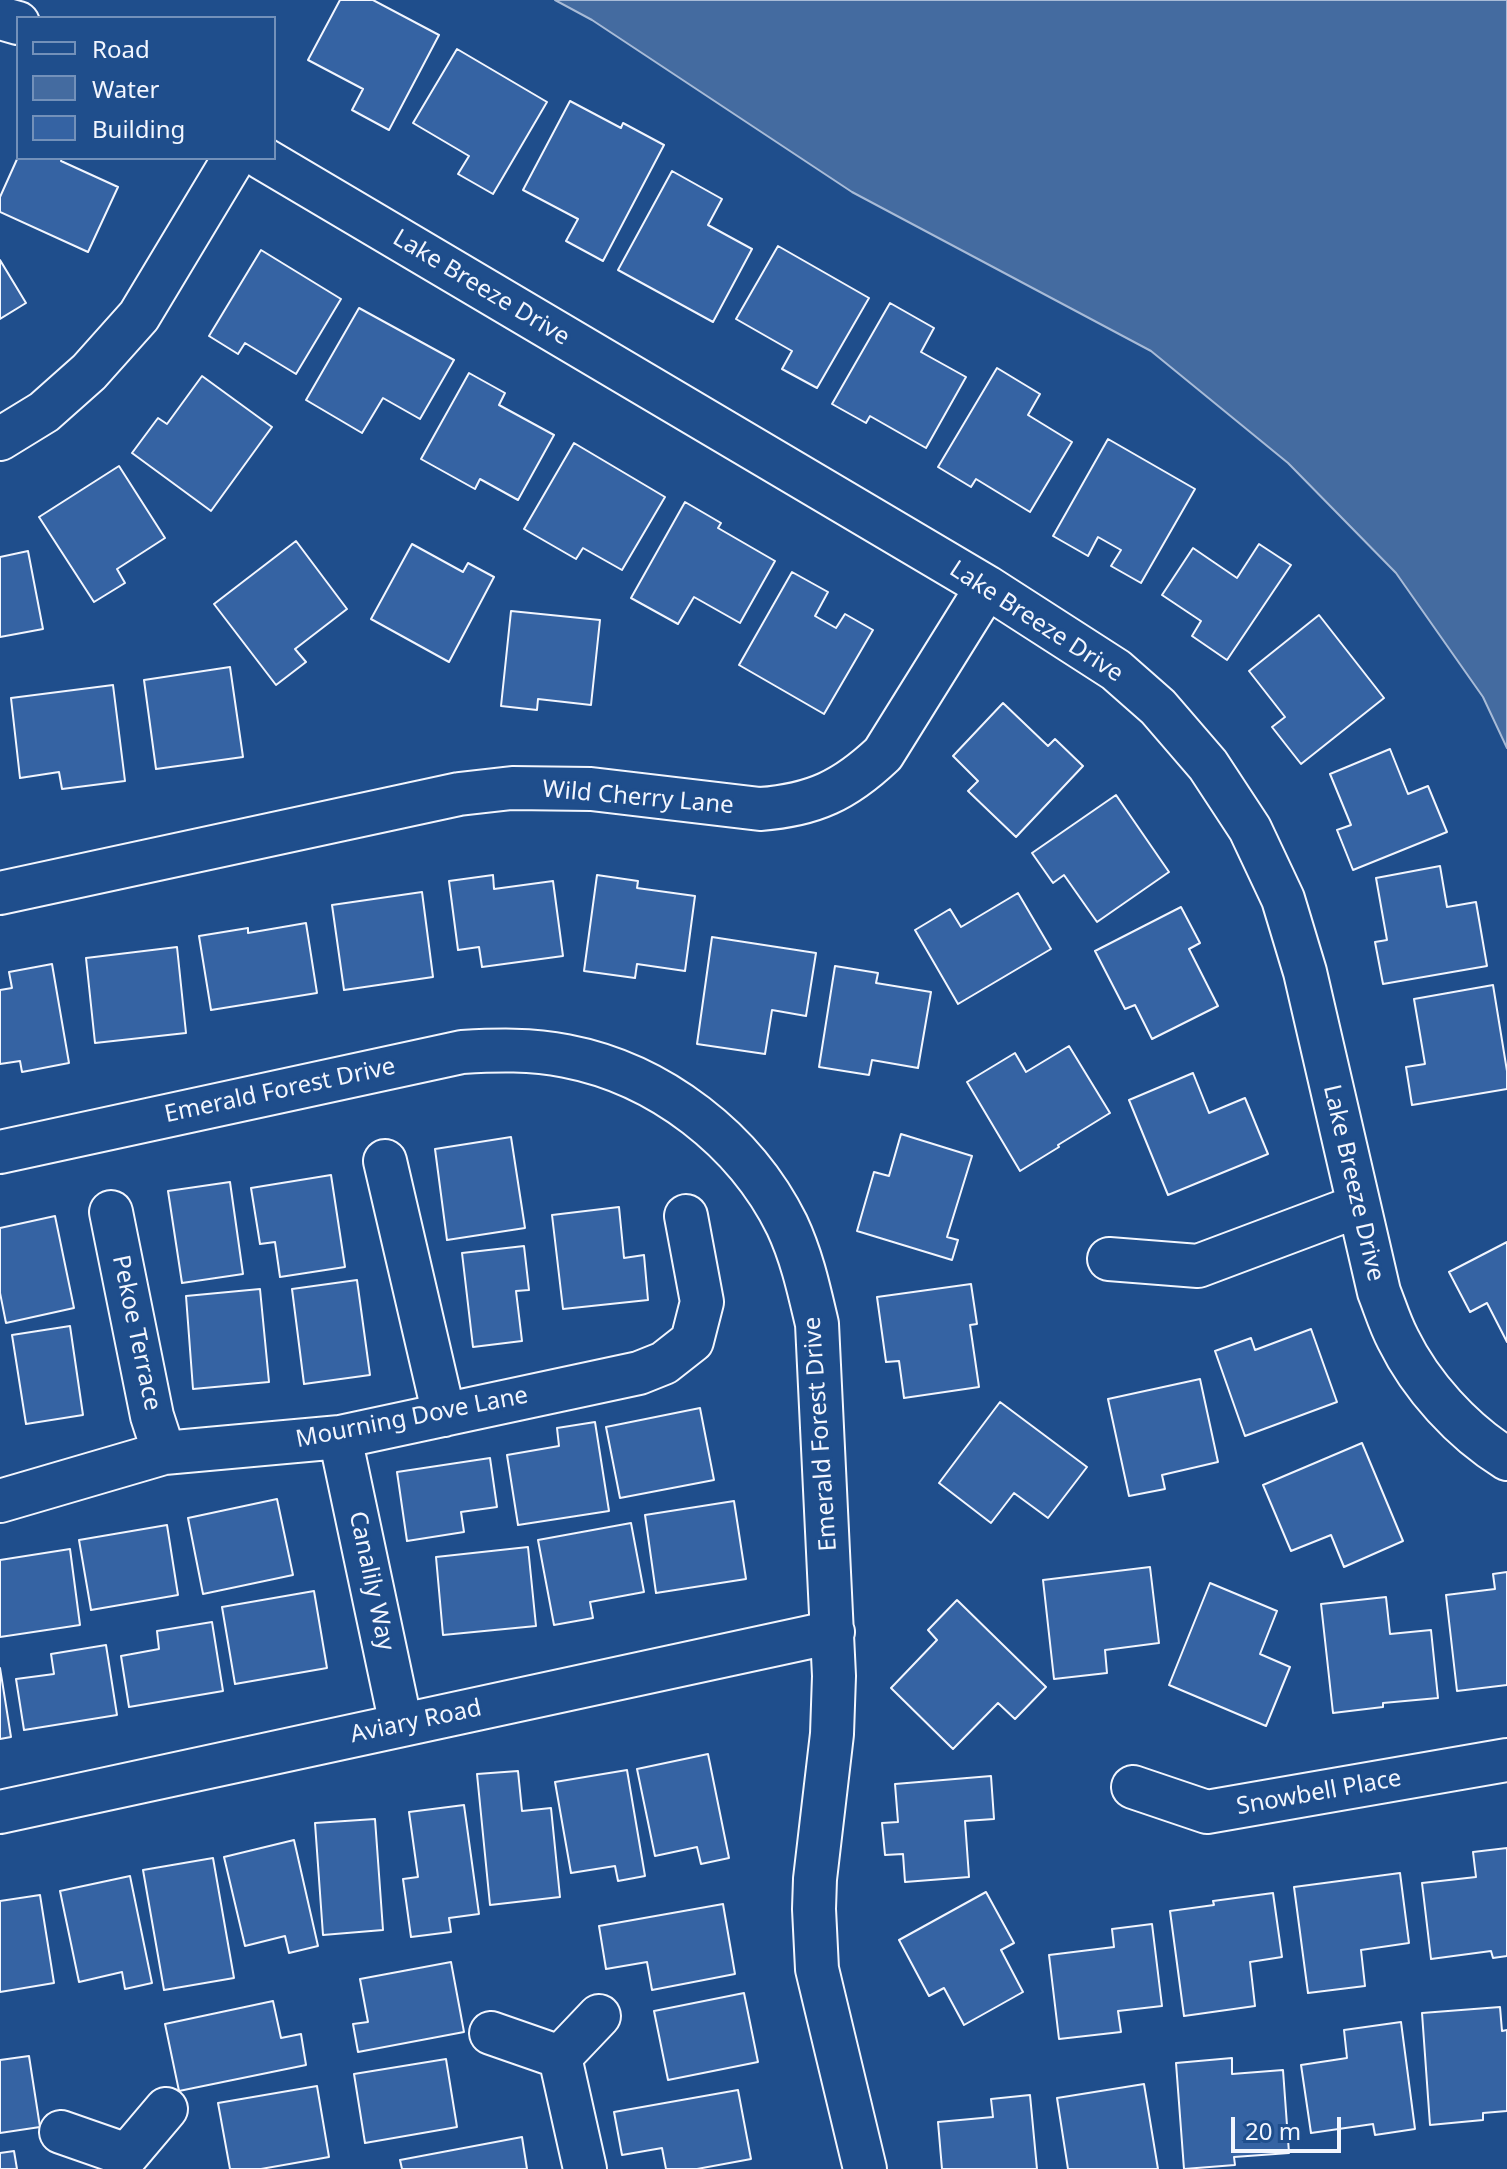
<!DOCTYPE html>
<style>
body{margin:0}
#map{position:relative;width:1507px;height:2169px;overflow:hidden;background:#1f4e8c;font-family:"Noto Sans",sans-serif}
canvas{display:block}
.legend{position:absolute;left:16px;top:16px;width:260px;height:144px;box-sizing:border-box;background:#1f4e8c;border:2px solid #7391ba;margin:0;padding:10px 14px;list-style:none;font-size:24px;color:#f2f6ff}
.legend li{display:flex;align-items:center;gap:16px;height:40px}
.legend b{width:40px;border:2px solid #7391ba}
.scale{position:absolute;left:1231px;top:2117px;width:110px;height:36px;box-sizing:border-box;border:4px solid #f2f6ff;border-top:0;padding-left:10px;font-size:24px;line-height:28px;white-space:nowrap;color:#f2f6ff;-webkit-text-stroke:6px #1f4e8c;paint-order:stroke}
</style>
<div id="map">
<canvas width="1507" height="2169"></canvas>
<ul class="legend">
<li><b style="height:10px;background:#1f4e8c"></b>Road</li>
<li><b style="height:22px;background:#446ba0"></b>Water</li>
<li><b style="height:22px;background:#3563a3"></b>Building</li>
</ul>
<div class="scale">20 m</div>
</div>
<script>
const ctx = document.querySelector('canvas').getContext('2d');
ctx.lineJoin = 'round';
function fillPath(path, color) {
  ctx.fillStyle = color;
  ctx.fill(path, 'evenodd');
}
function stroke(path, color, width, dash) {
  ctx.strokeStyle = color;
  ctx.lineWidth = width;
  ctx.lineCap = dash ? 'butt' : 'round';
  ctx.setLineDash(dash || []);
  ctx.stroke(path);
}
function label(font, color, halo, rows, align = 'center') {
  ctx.font = font + ' "Noto Sans",sans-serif';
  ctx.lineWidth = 6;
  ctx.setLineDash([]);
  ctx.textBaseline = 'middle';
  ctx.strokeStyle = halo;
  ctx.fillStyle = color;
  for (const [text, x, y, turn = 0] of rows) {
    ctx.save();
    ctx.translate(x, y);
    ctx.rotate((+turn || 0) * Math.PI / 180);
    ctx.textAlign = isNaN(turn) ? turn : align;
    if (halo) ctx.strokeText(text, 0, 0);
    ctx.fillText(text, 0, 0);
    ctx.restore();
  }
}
const water = new Path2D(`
 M555,0H1507V748L1483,697L1396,573L1288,463L1151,351L852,192L592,20Z`);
fillPath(water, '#446ba0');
stroke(water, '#a8bbd7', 2);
const building = new Path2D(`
 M340,0H373L439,35L389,130L352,110L363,89L308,60Z
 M457,49L547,102L493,194L458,174L469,156L413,123Z
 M570,101L621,128L623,123L664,145L603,261L566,241L578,219L523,190Z
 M18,157L62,158L61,161L118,187L88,252L0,212V197Z
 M672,171L722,199L708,225L752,249L713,322L618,270Z
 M778,246L869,298L817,388L782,369L792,351L736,319Z
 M261,250L341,299L296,374L245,343L238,354L209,336Z
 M0,260L26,303L0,319Z
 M890,303L934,328L921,352L966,377L926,448L870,416L866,423L832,404Z
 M359,308L454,360L420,419L383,398L362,433L306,400Z
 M997,368L1040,394L1028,415L1072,442L1030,512L976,479L971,487L938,467Z
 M469,373L505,393L499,405L554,435L518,500L480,479L475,489L421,459Z
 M202,376L272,427L211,511L132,453L158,418L167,424Z
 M1108,439L1195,489L1141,583L1111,566L1121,550L1098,537L1088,556L1053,536Z
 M574,443L665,497L622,570L583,548L576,559L524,529Z
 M119,466L165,538L117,569L125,583L94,602L39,517Z
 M685,502L721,523L718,528L775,561L740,623L694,597L678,624L631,598Z
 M296,541L347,609L295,649L306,662L276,685L214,604Z
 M412,544L463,572L468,563L494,577L449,662L371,619Z
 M1259,544L1291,565L1227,660L1192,636L1201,621L1162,595L1193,548L1237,578Z
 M28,551L43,629L0,637V557Z
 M792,572L828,592L815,616L836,628L845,614L873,630L824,714L739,665Z
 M511,611L600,620L591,705L538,699L537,710L501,706Z
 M1319,615L1384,698L1301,764L1272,727L1285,717L1249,671Z
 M230,667L243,757L156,769L144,680Z
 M113,685L125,781L62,789L59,772L20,778L11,698Z
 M1003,703L1048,746L1055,739L1083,766L1016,837L968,791L978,781L953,756Z
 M1390,749L1408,794L1428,786L1447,832L1353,870L1337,830L1351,825L1330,774Z
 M1116,795L1169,872L1097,922L1064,875L1053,883L1032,853Z
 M1440,866L1447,907L1476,902L1487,966L1383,984L1375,942L1387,940L1376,878Z
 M493,875L494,889L553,881L563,956L482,967L479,947L458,950L449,881Z
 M597,875L638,881L637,888L695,896L685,971L637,964L635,978L584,971Z
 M422,892L433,977L344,990L332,905Z
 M1018,893L1051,949L958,1004L915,930L950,909L961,927Z
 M1181,907L1200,943L1189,949L1218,1006L1152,1039L1135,1005L1125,1009L1095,951Z
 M306,923L317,993L211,1010L199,936L248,928V933Z
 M712,937L816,953L806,1016L772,1010L765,1054L697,1044Z
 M177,947L186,1033L95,1043L86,958Z
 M52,964L69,1063L22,1072L20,1061L0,1064V990L12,988L9,972Z
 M835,966L878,973L876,983L931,992L918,1068L872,1060L869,1075L819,1067Z
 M1493,985L1507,1071V1089L1412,1105L1406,1067L1425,1064L1414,999Z
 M1069,1046L1110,1113L1058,1145L1059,1147L1020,1171L967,1082L1015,1053L1026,1072Z
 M1193,1073L1209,1113L1245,1098L1268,1154L1168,1195L1129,1100Z
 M901,1134L972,1156L947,1237L958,1240L952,1260L857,1231L874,1172L889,1176Z
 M511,1137L525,1228L447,1240L435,1149Z
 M331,1175L345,1267L280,1277L275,1242L260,1244L251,1188Z
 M230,1182L243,1274L182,1283L168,1191Z
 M619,1207L624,1258L644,1255L648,1300L563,1309L552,1215Z
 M55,1216L74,1308L6,1323L0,1293V1228Z
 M1507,1242V1342L1487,1303L1470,1312L1449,1272Z
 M524,1246L529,1290L516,1291L522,1341L473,1347L462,1253Z
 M357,1280L370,1375L304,1384L292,1289Z
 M971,1284L977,1324L970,1325L979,1387L904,1398L899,1361L886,1362L877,1297Z
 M260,1289L269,1382L193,1389L186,1296Z
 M70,1326L83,1415L26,1424L12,1335Z
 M1311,1329L1337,1402L1245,1436L1215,1351L1251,1338L1255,1350Z
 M1200,1379L1218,1462L1162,1475L1165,1489L1129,1496L1108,1399Z
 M1000,1402L1087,1467L1048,1518L1014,1493L991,1523L939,1483Z
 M700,1408L714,1480L620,1498L606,1427Z
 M595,1422L609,1511L518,1525L507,1455L559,1446L557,1428Z
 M1362,1443L1403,1541L1344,1567L1331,1535L1291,1551L1263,1485Z
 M490,1458L497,1507L461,1512L464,1532L407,1541L397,1472Z
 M277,1499L293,1575L203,1594L188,1518Z
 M734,1501L746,1579L656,1593L645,1515Z
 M631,1523L644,1592L590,1602L593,1618L554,1625L538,1540Z
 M167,1525L178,1595L91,1610L79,1540Z
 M528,1547L536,1626L443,1635L436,1557Z
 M70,1549L80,1625L0,1637V1560Z
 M1150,1567L1159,1643L1105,1650L1107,1673L1054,1679L1043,1580Z
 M1507,1572V1685L1457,1691L1446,1595L1495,1589L1493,1574Z
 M1210,1583L1277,1611L1260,1654L1290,1667L1266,1726L1169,1685Z
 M314,1591L327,1668L235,1684L222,1607Z
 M1386,1597L1390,1634L1431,1630L1438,1698L1383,1703V1707L1333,1713L1321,1604Z
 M957,1600L1046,1687L1015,1719L998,1703L953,1749L891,1688L937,1640L928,1630Z
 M212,1622L223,1691L129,1707L121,1656L159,1649L157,1631Z
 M106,1645L117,1715L24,1730L16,1679L54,1674L51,1654Z
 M0,1668L11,1737L0,1739Z
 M708,1754L729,1858L701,1864L697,1847L655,1856L637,1769Z
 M627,1770L645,1876L618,1881L615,1866L571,1873L555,1782Z
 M518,1771L522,1811L551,1808L560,1897L490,1905L477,1774Z
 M991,1776L994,1819L965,1821L969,1877L905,1882L903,1854L885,1855L882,1823L898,1822L895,1784Z
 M464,1805L479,1914L449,1918L451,1932L411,1937L403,1879L418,1877L409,1812Z
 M375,1819L383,1930L323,1935L315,1823Z
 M294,1840L318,1946L289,1953L285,1936L245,1946L224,1857Z
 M1507,1848V1956L1493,1958L1491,1951L1431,1959L1422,1883L1476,1877L1473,1852Z
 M213,1858L234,1978L164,1990L143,1870Z
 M1400,1873L1409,1943L1361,1950L1365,1986L1308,1993L1294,1887Z
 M130,1876L152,1983L125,1989L122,1972L79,1982L60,1891Z
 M986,1892L1014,1943L1001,1950L1023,1992L964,2025L944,1988L929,1996L899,1940Z
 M1273,1893L1282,1957L1250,1962L1255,2006L1184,2016L1170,1911L1214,1905L1213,1901Z
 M40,1895L54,1983L0,1992V1901Z
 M723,1904L735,1974L652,1990L647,1962L606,1969L599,1926Z
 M1152,1924L1162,2006L1118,2011L1121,2032L1059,2039L1049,1955L1114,1947L1112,1929Z
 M451,1962L464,2032L358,2052L353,2024L368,2022L360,1979Z
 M744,1993L758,2062L668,2080L654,2011Z
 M273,2001L281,2038L301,2034L306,2065L179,2091L165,2024Z
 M1500,2007L1502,2031L1507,2030V2111L1483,2113V2120L1430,2125L1422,2013Z
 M1401,2022L1415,2129L1375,2135L1373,2124L1311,2133L1301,2065L1347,2058L1344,2030Z
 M29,2056L40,2127L0,2133V2060Z
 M1232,2058V2074L1283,2070L1289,2153L1234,2157L1235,2165L1184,2169L1176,2063Z
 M446,2059L457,2127L365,2143L354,2074Z
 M1144,2084L1158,2169H1068L1057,2098Z
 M317,2086L329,2157L261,2169H230L218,2103Z
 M738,2090L751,2159L697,2169H666L662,2148L622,2155L614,2112Z
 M1030,2095L1037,2169H942L938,2122L993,2117L991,2099Z
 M522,2137L527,2169H402L400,2160Z
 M14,2151L17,2169H0V2153Z`);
fillPath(building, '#3563a3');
stroke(building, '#f2f6ff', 2);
const minor = new Path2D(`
 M0,18L18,23
 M262,158L987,587L1116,670L1158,707L1208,765L1250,829L1283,899L1305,972L1379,1292C1385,1307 1390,1324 1398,1339C1421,1386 1462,1431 1507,1459
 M0,439L44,412L89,372L139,316L234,158
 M0,893L459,794L512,788L591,789L760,809C814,805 845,790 883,754L987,587
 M0,1152L462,1052C497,1050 531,1049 566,1056C660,1074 745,1140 787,1225C802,1257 809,1290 817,1324L834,1676L832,1734L815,1879L814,1909L817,1969L865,2169
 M385,1161L444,1415
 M111,1212L152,1416L164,1453
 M1109,1259L1198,1266L1358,1206
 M340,1437L401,1725
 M0,1501L164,1453L340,1437L639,1373L664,1363L692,1341L702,1302L686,1216
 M1133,1787L1207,1812L1507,1760
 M0,1812L833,1632
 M491,2033L560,2057L599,2016
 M560,2057L585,2169
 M61,2132L127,2155L166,2109`);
stroke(minor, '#f2f6ff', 46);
stroke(minor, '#1f4e8c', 42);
label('24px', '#f2f6ff', '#1f4e8c', [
 ["Lake Breeze Drive",481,288,31],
 ["Lake Breeze Drive",1036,622,33],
 ["Wild Cherry Lane",638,798,5],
 ["Emerald Forest Drive",280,1091,-12],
 ["Lake Breeze Drive",1353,1183,77],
 ["Pekoe Terrace",136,1333,78],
 ["Mourning Dove Lane",412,1418,-11],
 ["Emerald Forest Drive",821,1434,-94],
 ["Canalily Way",371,1581,78],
 ["Aviary Road",416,1722,-12],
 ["Snowbell Place",1319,1793,-10]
]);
</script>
